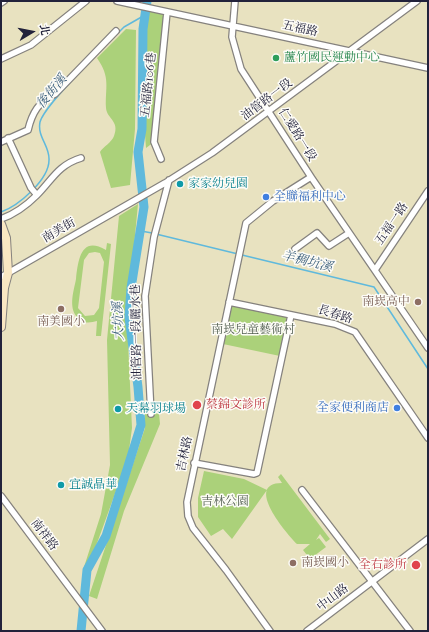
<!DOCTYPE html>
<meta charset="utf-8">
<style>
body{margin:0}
#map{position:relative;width:429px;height:632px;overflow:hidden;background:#e8e2c0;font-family:"IM FELL French Canon","Noto Serif TC",serif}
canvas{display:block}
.frame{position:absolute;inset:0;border:2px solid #22223b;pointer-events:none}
.north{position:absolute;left:12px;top:12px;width:40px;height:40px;-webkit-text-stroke:3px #fdfcf7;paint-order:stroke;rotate:80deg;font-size:11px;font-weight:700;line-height:16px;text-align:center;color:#22223b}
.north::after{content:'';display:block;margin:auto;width:14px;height:18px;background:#22223b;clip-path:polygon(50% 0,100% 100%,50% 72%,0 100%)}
</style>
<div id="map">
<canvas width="429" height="632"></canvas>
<div class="frame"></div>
<div class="north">北</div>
</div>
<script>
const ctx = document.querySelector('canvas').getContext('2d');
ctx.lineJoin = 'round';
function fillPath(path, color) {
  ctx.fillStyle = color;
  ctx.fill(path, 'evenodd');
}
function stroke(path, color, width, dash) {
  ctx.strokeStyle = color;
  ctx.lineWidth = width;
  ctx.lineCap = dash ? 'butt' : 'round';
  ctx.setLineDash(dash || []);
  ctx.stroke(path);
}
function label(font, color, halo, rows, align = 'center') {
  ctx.font = font + ' "IM FELL French Canon","Noto Serif TC",serif';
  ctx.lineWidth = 3;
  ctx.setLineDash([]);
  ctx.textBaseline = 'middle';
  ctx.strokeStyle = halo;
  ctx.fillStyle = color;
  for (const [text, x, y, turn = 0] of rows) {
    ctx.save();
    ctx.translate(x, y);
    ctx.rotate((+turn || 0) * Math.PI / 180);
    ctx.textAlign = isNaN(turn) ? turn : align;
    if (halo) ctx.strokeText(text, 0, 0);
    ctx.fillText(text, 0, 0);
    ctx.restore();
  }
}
fillPath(new Path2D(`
 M146,7L167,12L154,142L146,148L142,95L147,37L144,26Z
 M126,29L136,30L135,129L130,185L111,188L100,152C103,147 112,142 114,136C120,121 107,119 106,108C105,87 111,78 97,58Z
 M138,204L127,320L132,428L128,458L88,568L84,567L101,514L110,465L107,340L119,216Z
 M107,243L111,244L101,336H96L97,321C90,323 82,324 77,317C68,307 74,290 76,279C78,260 81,235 106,250ZM95,252L100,253L104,262L99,308L94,315L85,316L78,308L84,260L89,253Z
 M232,304L289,316L280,356L223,344Z
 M159,413L160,424L124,511L97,599L89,596L145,428V414Z
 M204,471L244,479L267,490L232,539L223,529L211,536L198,517V498Z
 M281,474L330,539L326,542L320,534L316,540L319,538L326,547L310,559L303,550L310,544H297C287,534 243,483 282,483L278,477Z`), '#abd17a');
stroke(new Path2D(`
 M116,35L124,27L145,15
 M1,212C18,206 49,180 49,160C50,146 37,137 40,122C44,107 83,69 95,56
 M141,231L152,233
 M156,234L238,254
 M242,255L374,287L428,369`), '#5fb9dc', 1.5);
stroke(new Path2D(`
 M81,631L87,570L106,536L141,425L138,387L129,317L131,288L144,207L138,152L142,129L143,29L147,1`), '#5fb9dc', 9);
const street = new Path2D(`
 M117,1L428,68
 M235,1L232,37L241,69L311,177L428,348
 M1,3L4,1
 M1,59L31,45L86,1
 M8,138L31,188L37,195
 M1,142L28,130C32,113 39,101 55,94L116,31
 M161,159L154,142L167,12
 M1,219C15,214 26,206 37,195C52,180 58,165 81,158
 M295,249L317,233L329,246L349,233
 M375,270L428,191
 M1,277L165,183L212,153L417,1
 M229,302L335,324L355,332L428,438
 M151,414L145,296L154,237L169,180
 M194,463L254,474L257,473L291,315
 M302,490L410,631
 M1,496L102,631
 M270,631L226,570L193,528L188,516L187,502L246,223L273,201L311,177
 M307,631L428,539`);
const secondary = new Path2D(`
 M1,224L6,238L8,273L4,288L1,327`);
stroke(street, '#85827e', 8);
stroke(secondary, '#85827e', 10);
stroke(street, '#fff', 5.5);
stroke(secondary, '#f9e7c3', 8);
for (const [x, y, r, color] of [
 [276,58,4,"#2e9e5b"],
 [180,184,4,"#0f9aa8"],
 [266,197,4,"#3f7fe0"],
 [418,302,4,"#8d6e63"],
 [61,309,4,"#8d6e63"],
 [197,405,5,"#e0444e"],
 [397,408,4,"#3f7fe0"],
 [118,409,4,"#0f9aa8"],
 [61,485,4,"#0f9aa8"],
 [293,563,4,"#8d6e63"],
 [416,565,5,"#e0444e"]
]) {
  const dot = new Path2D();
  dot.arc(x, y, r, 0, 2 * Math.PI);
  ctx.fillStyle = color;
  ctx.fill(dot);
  stroke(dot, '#fdfcf7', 1.5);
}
label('12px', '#22223b', '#fdfcf7', [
 ["五福路",300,29,12],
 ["五福路106巷",149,85,-84],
 ["油管路一段",267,100,-37],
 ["仁愛路一段",297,135,58],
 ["五福一路",392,224,-56],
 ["南美街",59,231,-30],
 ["長春路",335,315,17],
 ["油管路一段麗水巷",137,332,-91],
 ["吉林路",185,454,-78],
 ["南祥路",44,535,53],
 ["中山路",333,598,-37]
]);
label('12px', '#27864d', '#fdfcf7', [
 ["蘆竹國民運動中心",284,58]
], 'left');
label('12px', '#0d838f', '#fdfcf7', [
 ["家家幼兒園",188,184],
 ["天幕羽球場",126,409],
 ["宜誠晶華",69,485]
], 'left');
label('12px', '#366cbe', '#fdfcf7', [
 ["全聯福利中心",274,197],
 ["全家便利商店",389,408,"right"]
], 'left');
label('12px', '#785e54', '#fdfcf7', [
 ["南崁高中",410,302],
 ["南美國小",61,322,"center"],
 ["南崁國小",301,563,"left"]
], 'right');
label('12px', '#525f51', '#fdfcf7', [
 ["南崁兒童藝術村",253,330],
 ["吉林公園",225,502]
]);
label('12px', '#be3a42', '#fdfcf7', [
 ["蔡錦文診所",206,405],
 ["全右診所",407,565,"right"]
], 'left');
label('italic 13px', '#3a5e7b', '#fdfcf7', [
 ["後街溪",52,92,-50],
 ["羊稠坑溪",307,262,14],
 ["大坑溪",119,321,-92]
]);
</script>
